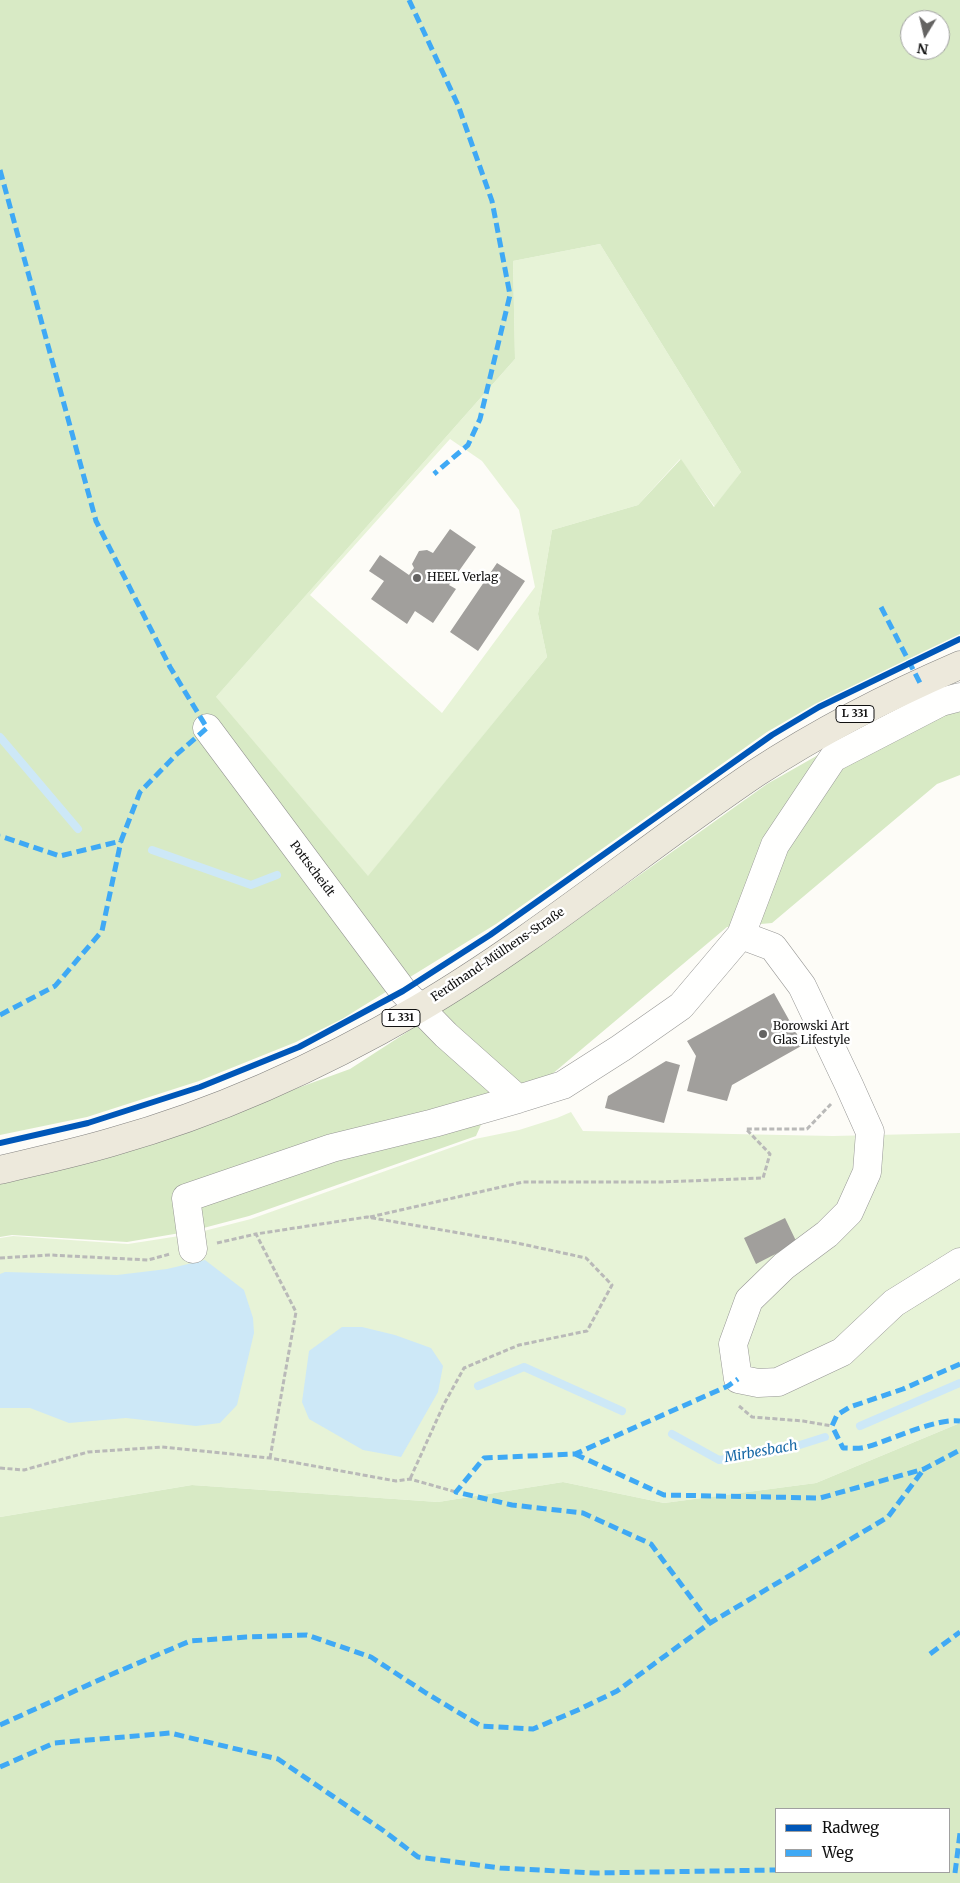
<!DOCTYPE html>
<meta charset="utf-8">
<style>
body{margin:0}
#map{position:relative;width:960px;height:1883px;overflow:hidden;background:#fdfcf7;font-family:Merriweather,serif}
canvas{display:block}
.legend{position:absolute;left:775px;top:1808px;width:175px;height:65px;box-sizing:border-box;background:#fff;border:1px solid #a0a0a0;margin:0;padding:6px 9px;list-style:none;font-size:15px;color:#111}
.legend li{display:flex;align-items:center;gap:10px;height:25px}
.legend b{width:25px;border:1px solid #a0a0a0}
.north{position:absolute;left:900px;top:10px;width:50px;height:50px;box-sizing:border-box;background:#fff;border:1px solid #a0a0a0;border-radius:50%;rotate:189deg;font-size:14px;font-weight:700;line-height:20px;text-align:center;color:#111}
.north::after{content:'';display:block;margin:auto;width:18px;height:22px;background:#646362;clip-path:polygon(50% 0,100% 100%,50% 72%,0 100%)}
</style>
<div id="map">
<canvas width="960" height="1883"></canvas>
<ul class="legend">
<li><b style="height:6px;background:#0057b8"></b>Radweg</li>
<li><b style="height:6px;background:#3fa9f5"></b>Weg</li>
</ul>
<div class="north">N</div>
</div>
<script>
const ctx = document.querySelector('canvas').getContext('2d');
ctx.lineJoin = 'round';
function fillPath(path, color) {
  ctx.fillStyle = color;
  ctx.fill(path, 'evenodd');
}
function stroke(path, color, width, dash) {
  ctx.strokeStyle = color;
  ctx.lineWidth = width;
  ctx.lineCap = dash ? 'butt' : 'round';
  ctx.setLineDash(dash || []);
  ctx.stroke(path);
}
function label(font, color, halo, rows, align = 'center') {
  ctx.font = font + ' Merriweather,serif';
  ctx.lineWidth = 5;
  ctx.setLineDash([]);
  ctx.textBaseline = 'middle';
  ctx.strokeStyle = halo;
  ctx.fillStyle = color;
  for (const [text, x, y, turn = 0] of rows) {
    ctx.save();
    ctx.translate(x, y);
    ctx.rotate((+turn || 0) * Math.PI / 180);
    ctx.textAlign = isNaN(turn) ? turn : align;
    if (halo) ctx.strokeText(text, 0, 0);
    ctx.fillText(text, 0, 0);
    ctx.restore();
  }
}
fillPath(new Path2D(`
 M600,244L741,472L715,507L680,459L638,505L552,530L538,614L547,657L368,877L215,698L515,359L513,261ZM450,439L482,461L519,510L535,587L442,713L310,595Z
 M571,1112L583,1131L833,1136L960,1133V1423L816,1483L664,1503L563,1482L438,1502L192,1485L0,1517V1238L13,1236L128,1244L192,1234L251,1219L475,1139L519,1130L557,1118Z`), '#e7f3d7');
fillPath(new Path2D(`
 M0,0H960V634L815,704L767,732L496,924L342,1019L296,1042L199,1081L87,1117L0,1135ZM910,20H940V50H910ZM600,244L741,472L714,507L681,459L638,505L552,530L538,614L547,657L368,876L216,697L515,359L513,261Z
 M960,685V775L937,784L772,923L727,927L551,1075L493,1098L476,1136L249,1216L192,1231L127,1242L12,1235L0,1237V1181L116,1154L350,1069L543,944L767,784L894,712Z
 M960,1423V1883H0V1517L192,1485L438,1502L563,1482L664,1503L816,1483ZM949,1809V1872H776V1809Z`), '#d8eac5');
fillPath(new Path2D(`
 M205,1260L244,1290L253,1318L254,1333L237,1405L220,1423L196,1426L126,1418L69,1423L30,1408H0V1274L5,1272L117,1275L167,1269Z
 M342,1327H362L395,1335L431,1348L443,1366L438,1392L401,1457L363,1450L309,1419L302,1402L309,1351Z`), '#cde8f7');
stroke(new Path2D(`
 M0,737L78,829
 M152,850L251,885L277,875
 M478,1386L524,1367L622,1411
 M860,1426L960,1383
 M672,1434L719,1460L784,1450L825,1437`), '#cde8f7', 8);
fillPath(new Path2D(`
 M450,529L476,547L449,585L456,589L433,623L415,611L407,624L371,599L384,581L369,571L380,555L409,575L414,568L412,564L419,551L427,550L433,553Z
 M497,563L525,581L478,651L450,632Z
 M774,993L803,1045L732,1085L727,1101L687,1091L696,1056L687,1041Z
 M666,1061L680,1065L664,1123L605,1108L608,1096Z
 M785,1218L797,1243L756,1264L744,1238Z`), '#a19f9c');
const minor = new Path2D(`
 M207,728L403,991L446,1035L518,1099L563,1085L621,1048L681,1006L741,935L775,845L833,758L941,702L960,697
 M741,935L773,947L802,986L849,1085L870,1132L867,1172L849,1212L827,1234L784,1266L749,1300L733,1344L738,1379L758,1383L778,1382L842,1352L894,1303L960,1262
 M193,1249L186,1198L332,1148L434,1123L518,1099`);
const major = new Path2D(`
 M0,1170C37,1161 75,1153 112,1142C219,1112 322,1065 418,1009C537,939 642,850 756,773C822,730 888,696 960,665`);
stroke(minor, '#979795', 29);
stroke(major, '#858482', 29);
stroke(new Path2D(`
 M370,1217L523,1182H661L763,1178L770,1154L746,1129H807L831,1104
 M217,1243L256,1234
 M0,1258L50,1255L148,1260L170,1254
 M739,1406L752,1417L803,1421L832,1426
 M270,1458L296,1312L256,1234L367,1217L517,1243L586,1258L612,1285L587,1331L519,1345L464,1368L444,1404L410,1479
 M0,1468L24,1470L88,1452L162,1447L270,1458L396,1481L410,1479L456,1492`), '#b9b9b8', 3, [5, 2.5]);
stroke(minor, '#fffffe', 28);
stroke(major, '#ede9dc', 28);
stroke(new Path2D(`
 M409,0L458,105L492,201L510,295L480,419L468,445L434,474
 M0,170L96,521L170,667L207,728L176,755L140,792L121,841L60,856L0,836
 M881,607L920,683
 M0,1015L55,986L102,931L121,841
 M960,1364L903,1389L850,1407L837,1415L832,1426L843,1448C850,1448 859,1449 866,1447C892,1440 935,1418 960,1421
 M575,1454L664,1495L820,1498L924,1469L960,1450
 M710,1623L651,1544L583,1513L512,1505L456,1492L484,1458L575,1454L728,1386L738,1379
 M930,1654L960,1632
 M0,1725L110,1675L190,1641L246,1637L307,1635L371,1657L426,1693L481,1726L533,1729L578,1710L617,1691L710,1623L888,1517L924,1469
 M0,1767L54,1743L170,1733L278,1759L384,1831L418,1857L500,1868L595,1873L776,1870
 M955,1873L960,1833`), '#3fa9f5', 5, [10, 5]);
stroke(new Path2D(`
 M0,1143L88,1123L200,1087L299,1047L403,991L490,935L772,735L819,707L960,639`), '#0057b8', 6);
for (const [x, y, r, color] of [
 [417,578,5,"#646362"],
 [763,1034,5,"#646362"]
]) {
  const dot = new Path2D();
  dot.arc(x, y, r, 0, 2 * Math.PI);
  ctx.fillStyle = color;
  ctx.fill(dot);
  stroke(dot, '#fff', 2);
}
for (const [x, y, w] of [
 [855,714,38],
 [401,1018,38]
]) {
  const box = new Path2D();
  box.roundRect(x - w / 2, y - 8.5, w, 17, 4);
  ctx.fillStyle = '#fff';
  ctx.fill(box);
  stroke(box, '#111', 1);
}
label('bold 11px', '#111', null, [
 ["L 331",855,714],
 ["L 331",401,1018]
]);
label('12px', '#111', '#fff', [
 ["HEEL Verlag",427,578],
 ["Borowski Art",773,1027],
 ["Glas Lifestyle",773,1041]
], 'left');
label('12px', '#111', '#fff', [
 ["Pottscheidt",312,869,53],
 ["Ferdinand-Mülhens-Straße",498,955,-34]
]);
label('italic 14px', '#1768a6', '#fff', [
 ["Mirbesbach",761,1452,-10]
]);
</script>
